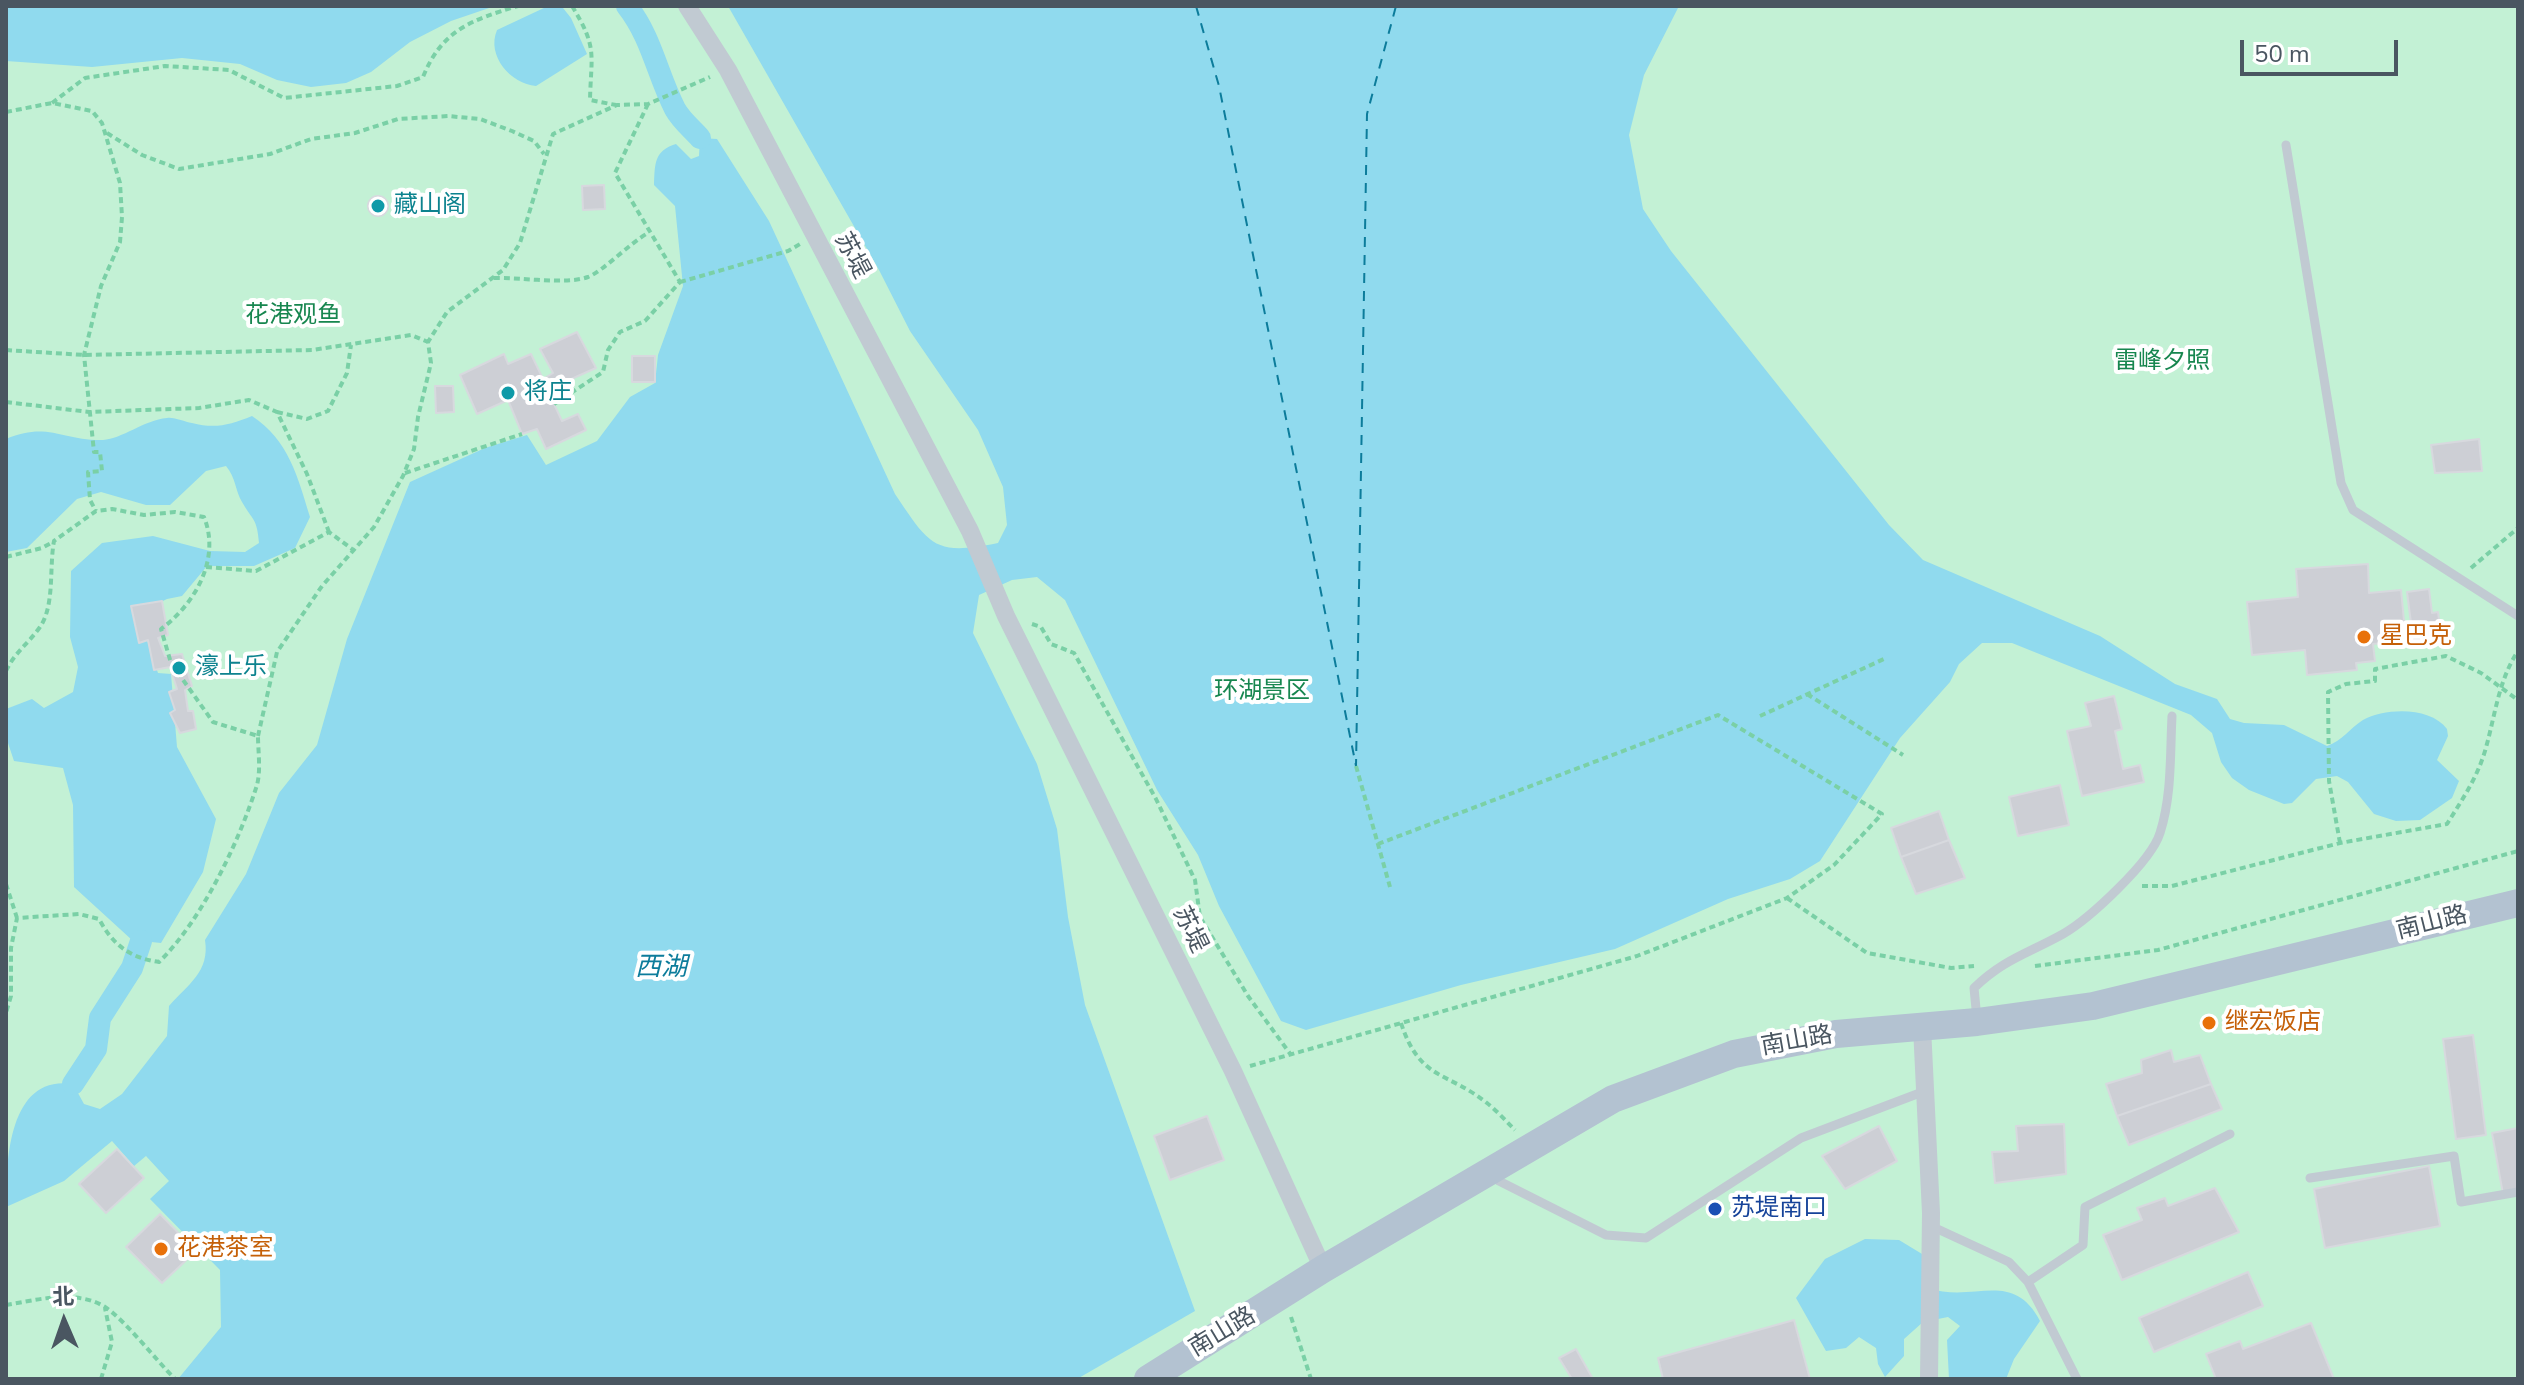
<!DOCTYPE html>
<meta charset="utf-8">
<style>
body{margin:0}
#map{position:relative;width:2524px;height:1385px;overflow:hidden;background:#f5f3f3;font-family:"Nunito Sans","Noto Sans SC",sans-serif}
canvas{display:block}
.frame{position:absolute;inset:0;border:8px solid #4a5661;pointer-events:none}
.north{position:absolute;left:24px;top:1281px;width:80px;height:80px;-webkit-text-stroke:6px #fff;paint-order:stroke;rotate:358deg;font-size:22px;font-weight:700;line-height:32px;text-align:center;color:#4a5661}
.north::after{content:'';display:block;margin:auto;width:28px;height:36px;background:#4a5661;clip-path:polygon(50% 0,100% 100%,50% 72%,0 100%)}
.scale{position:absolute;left:2240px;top:40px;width:158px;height:36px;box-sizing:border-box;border:4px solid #4a5661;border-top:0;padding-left:10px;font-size:24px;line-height:28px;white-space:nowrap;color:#4a5661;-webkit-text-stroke:6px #fff;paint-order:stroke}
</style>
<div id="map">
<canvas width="2524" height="1385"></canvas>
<div class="frame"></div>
<div class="north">北</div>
<div class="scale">50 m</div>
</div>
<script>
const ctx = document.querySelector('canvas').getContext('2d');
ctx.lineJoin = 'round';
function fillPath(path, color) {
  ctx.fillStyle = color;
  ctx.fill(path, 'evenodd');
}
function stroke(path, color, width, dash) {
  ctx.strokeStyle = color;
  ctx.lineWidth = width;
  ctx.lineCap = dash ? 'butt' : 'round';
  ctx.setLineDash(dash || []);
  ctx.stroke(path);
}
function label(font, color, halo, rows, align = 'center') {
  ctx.font = font + ' "Nunito Sans","Noto Sans SC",sans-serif';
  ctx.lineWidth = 8;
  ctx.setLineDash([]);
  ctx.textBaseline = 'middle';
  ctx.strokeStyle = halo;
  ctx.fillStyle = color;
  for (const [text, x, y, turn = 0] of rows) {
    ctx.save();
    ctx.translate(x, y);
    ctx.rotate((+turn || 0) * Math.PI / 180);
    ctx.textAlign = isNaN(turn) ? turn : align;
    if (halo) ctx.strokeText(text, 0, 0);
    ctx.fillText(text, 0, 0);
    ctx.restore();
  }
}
fillPath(new Path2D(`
 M6,6H2518V1379H6Z`), '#c3f1d5');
fillPath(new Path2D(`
 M6,6H495L451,21L410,42L371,72L346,83L311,87L277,80L240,64L182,58L92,67L6,61Z
 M728,6H1679L1644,75L1629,135L1643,209L1671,251L1889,525L1923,560L2100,636L2175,684L2217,699L2230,719L2244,723L2284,725L2327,746C2342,741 2350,728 2363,720C2385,708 2430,706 2447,729L2448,736L2437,760L2459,781L2452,798L2420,820L2396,821L2374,814L2348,782L2337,776L2316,779L2292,803L2284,804L2249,790L2232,778L2221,762L2212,733L2191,715L2012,643H1982L1959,664L1950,682L1900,738L1820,861L1790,879L1728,899L1615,949L1461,985L1306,1030L1281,1021L1219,906L1198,855L1157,790L1065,600L1037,577L1012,580L979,595L973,633L1037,764L1057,829L1068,917L1085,1005L1195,1311L1077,1379H178L221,1327L220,1270L150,1199L169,1181L146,1156L134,1166L112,1141L64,1181L6,1207C6,1162 8,1074 73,1084L84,1104L100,1109L122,1094L167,1036L169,1006C188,984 210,972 205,940L246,874L279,793L317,745L347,639L410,482L485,448L527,435L546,465L597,441L630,397L655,383L658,355L683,286L675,206L654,185C655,163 654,151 676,144L691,159L699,156L700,138L717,139L769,221L895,494C930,546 934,556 998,543L1007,525L1003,487L978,430L910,331L879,270Z
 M546,7L563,8L571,18L587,54L536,86C511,84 486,56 497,30Z
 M252,416C289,440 298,478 310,517L295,548L254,566H207L182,596L167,599L138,613L158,673L171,674L177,747L216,819L203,872L161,943L132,940L74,887L73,805L63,768L14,761L6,737V709L32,699L44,708L73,692L78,667L70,637L71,571L102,543L153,536L210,551L245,552L259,543C257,518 253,521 242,502C235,490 236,478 226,466L206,471L170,505H146L101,492L77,499L27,548L6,552V439C48,421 62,441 103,440C122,439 144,420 167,418C175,417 184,422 192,423C215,429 230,425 252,416Z
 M1865,1239L1899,1240L1927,1257L1928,1288C1974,1304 2012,1268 2040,1321L2014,1359L2006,1379H1949L1947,1340L1960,1326L1948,1317L1923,1322L1904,1339V1356L1885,1377L1878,1364L1876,1348L1859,1337L1846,1348L1826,1351L1796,1298L1825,1259Z`), '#90daee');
stroke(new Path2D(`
 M627,6C652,38 657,74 675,109C681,120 692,129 700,138
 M73,1084L96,1049L100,1018L132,968L141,941`), '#90daee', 22);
stroke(new Path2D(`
 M1196,6L1219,86L1356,766L1367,114L1396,6`), '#0c7c9b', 2, [10, 8]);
const building = new Path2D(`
 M604,185L605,209L583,210L582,186Z
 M368 206a10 10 0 1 1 20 0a10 10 0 1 1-20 0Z
 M577,332L596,368L560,384L557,379L545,385L562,421L578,414L586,430L546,449L537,429L522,434L508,400L477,414L460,375L504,354L508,364L531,354L543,379L553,373L540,349Z
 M632,356H655V382H632Z
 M435,386H453L454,412L436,413Z
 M2479,439L2482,471L2435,473L2431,445Z
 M2368,564L2369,593L2401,590L2406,641L2373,644L2375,661L2356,663L2357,670L2307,675L2305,650L2252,655L2247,602L2298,597L2296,569Z
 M2429,589L2432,613L2438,612L2442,642L2414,646L2407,592Z
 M162,601L168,635L158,638L165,656L182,654L192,686L185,690L188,711H193L196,729L180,733L170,713L175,710L169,692L177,689L170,667L154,670L148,640L139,643L131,606Z
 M2114,696L2122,729L2115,731L2123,769L2140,765L2144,782L2082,796L2067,731L2091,726L2085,703Z
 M2060,785L2069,825L2018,836L2009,797Z
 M1939,811L1949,840L1901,857L1891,828Z
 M1949,840L1965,878L1916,894L1901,857Z
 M2473,1035L2486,1135L2456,1139L2443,1039Z
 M2171,1050L2174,1062L2200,1055L2211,1084L2117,1116L2106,1084L2142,1073L2141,1060Z
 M2211,1084L2222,1109L2129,1145L2117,1116Z
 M1207,1116L1224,1160L1170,1180L1154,1136Z
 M2064,1124L2066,1174L1995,1183L1992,1152L2018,1151L2016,1126Z
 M1879,1126L1897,1161L1845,1189L1822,1156Z
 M2518,1128V1191L2503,1194L2492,1133Z
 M117,1149L144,1178L106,1213L79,1184Z
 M2429,1166L2440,1226L2325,1248L2314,1189Z
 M2215,1188L2239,1232L2122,1280L2103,1235L2142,1220L2137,1208L2165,1198L2168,1206Z
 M160,1214L196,1251L162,1283L126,1247Z
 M2248,1272L2263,1306L2154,1352L2139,1318Z
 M1794,1320L1810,1379H1663L1658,1358Z
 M2311,1323L2334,1379H2216L2206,1354L2240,1341L2243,1349Z
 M1576,1349L1593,1379H1572L1559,1358Z`);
fillPath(building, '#cdcfd5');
stroke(building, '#d7d9de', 2);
stroke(new Path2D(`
 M572,6C598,48 591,54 590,100L616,105
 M52,103L85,78L165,66L229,70L284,98L397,86L423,77C442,30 471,20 518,6
 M6,112L52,103L92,111L102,123L120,183L122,217L120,242L101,286L84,355L94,452H100L102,471L88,472L90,500L96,511
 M107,133L142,155L179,169L270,154L311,139L355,133L398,119L448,116L480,119L512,131L534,141L544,154
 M494,278C520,277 566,285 588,277C602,272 630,243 648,233
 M680,282L788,251L800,244
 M6,350L84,355L312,350L411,335L428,342
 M6,402L89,412L199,408L249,400L277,412L307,474L329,532
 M554,404L603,372L608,350L620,332L645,321L680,282L615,173L648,104
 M277,412L307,419L328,411L347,373L351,345
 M405,473L522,434
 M6,557L42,548L53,542
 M206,567L256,571L329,532L352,549
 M2471,568L2518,528
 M1032,624L1041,627L1051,644L1074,653L1156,799L1195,880L1200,917L1248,996L1291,1055
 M6,671C15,652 28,644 40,627C55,605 49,568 54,541L96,511L112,509L144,515L175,512L204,517C221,559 195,604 161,629L171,663L213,722L258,736C258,751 261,770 257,785C239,842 202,920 159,962C130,958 113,945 99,919L79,914L17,918L11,948V996L6,1013
 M1807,694L1903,755
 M1760,716L1886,658
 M258,736L277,652L322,586L374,527L403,476L414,449L418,417L431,363L428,342L447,312L503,270L520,243L553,134L617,105L648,104L710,77
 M1356,766L1390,887
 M2340,843L2329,781L2328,692L2346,684L2375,681V669L2446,656L2481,673L2518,700
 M6,884L17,918
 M2142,886H2172L2340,843L2447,824C2462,800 2477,778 2485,751C2495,717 2498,681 2518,651
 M1787,898L1867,953L1951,968L1974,966
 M2035,966L2158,950L2518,851
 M1401,1023C1420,1081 1447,1071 1487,1103C1497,1111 1506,1121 1515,1130
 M1250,1066L1637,956L1787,898L1834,865L1882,814L1718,715L1378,844
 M6,1305C36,1300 76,1289 105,1307C125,1320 156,1360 175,1379
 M1291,1317L1311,1379
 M101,1379L112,1342L105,1308`), '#7ad0a6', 4, [6, 4]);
stroke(new Path2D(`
 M2286,145L2341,483L2353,510L2518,616
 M1977,1019L1974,988C2004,959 2027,954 2063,934C2089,919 2151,862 2160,833C2172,796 2170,754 2172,716
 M1491,1173L1499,1181L1606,1235L1646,1238L1801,1138L1925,1091
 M2310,1178L2454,1156L2461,1202L2518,1192
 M1931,1226L2009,1262L2028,1282L2077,1379
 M2028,1282L2083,1245L2085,1207L2230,1134`), '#c1cad2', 9);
stroke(new Path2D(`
 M687,6L728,70L970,531L1006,616L1233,1071L1323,1269
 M1922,1027L1931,1213L1929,1379`), '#c1cad2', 18);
stroke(new Path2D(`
 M1148,1379L1323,1269L1613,1099L1734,1054L1836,1034L1977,1022L2093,1006L2518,903`), '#b3c2d1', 28);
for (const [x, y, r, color] of [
 [378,206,8,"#0f9aa8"],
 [508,393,8,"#0f9aa8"],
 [2364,637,8,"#e8710a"],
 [179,668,8,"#0f9aa8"],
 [2209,1023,8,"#e8710a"],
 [1715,1209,8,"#1a4fb4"],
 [161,1249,8,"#e8710a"]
]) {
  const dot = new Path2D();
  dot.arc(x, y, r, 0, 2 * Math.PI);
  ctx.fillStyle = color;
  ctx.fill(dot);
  stroke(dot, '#fff', 3);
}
label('24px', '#0d838f', '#fff', [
 ["藏山阁",394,206],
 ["将庄",524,393],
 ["濠上乐",195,668]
], 'left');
label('24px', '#4a5661', '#fff', [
 ["苏堤",851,256,62],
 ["南山路",2432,924,-14],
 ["苏堤",1189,930,64],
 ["南山路",1797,1042,-10],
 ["南山路",1223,1333,-31]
]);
label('24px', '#17864f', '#fff', [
 ["花港观鱼",293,316],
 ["雷峰夕照",2162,362],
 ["环湖景区",1262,692]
]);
label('24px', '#c56008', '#fff', [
 ["星巴克",2380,637],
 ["继宏饭店",2225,1023],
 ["花港茶室",177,1249]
], 'left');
label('24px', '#164399', '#fff', [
 ["苏堤南口",1731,1209]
], 'left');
label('italic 26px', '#0c7c9b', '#fff', [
 ["西湖",661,969]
]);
</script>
